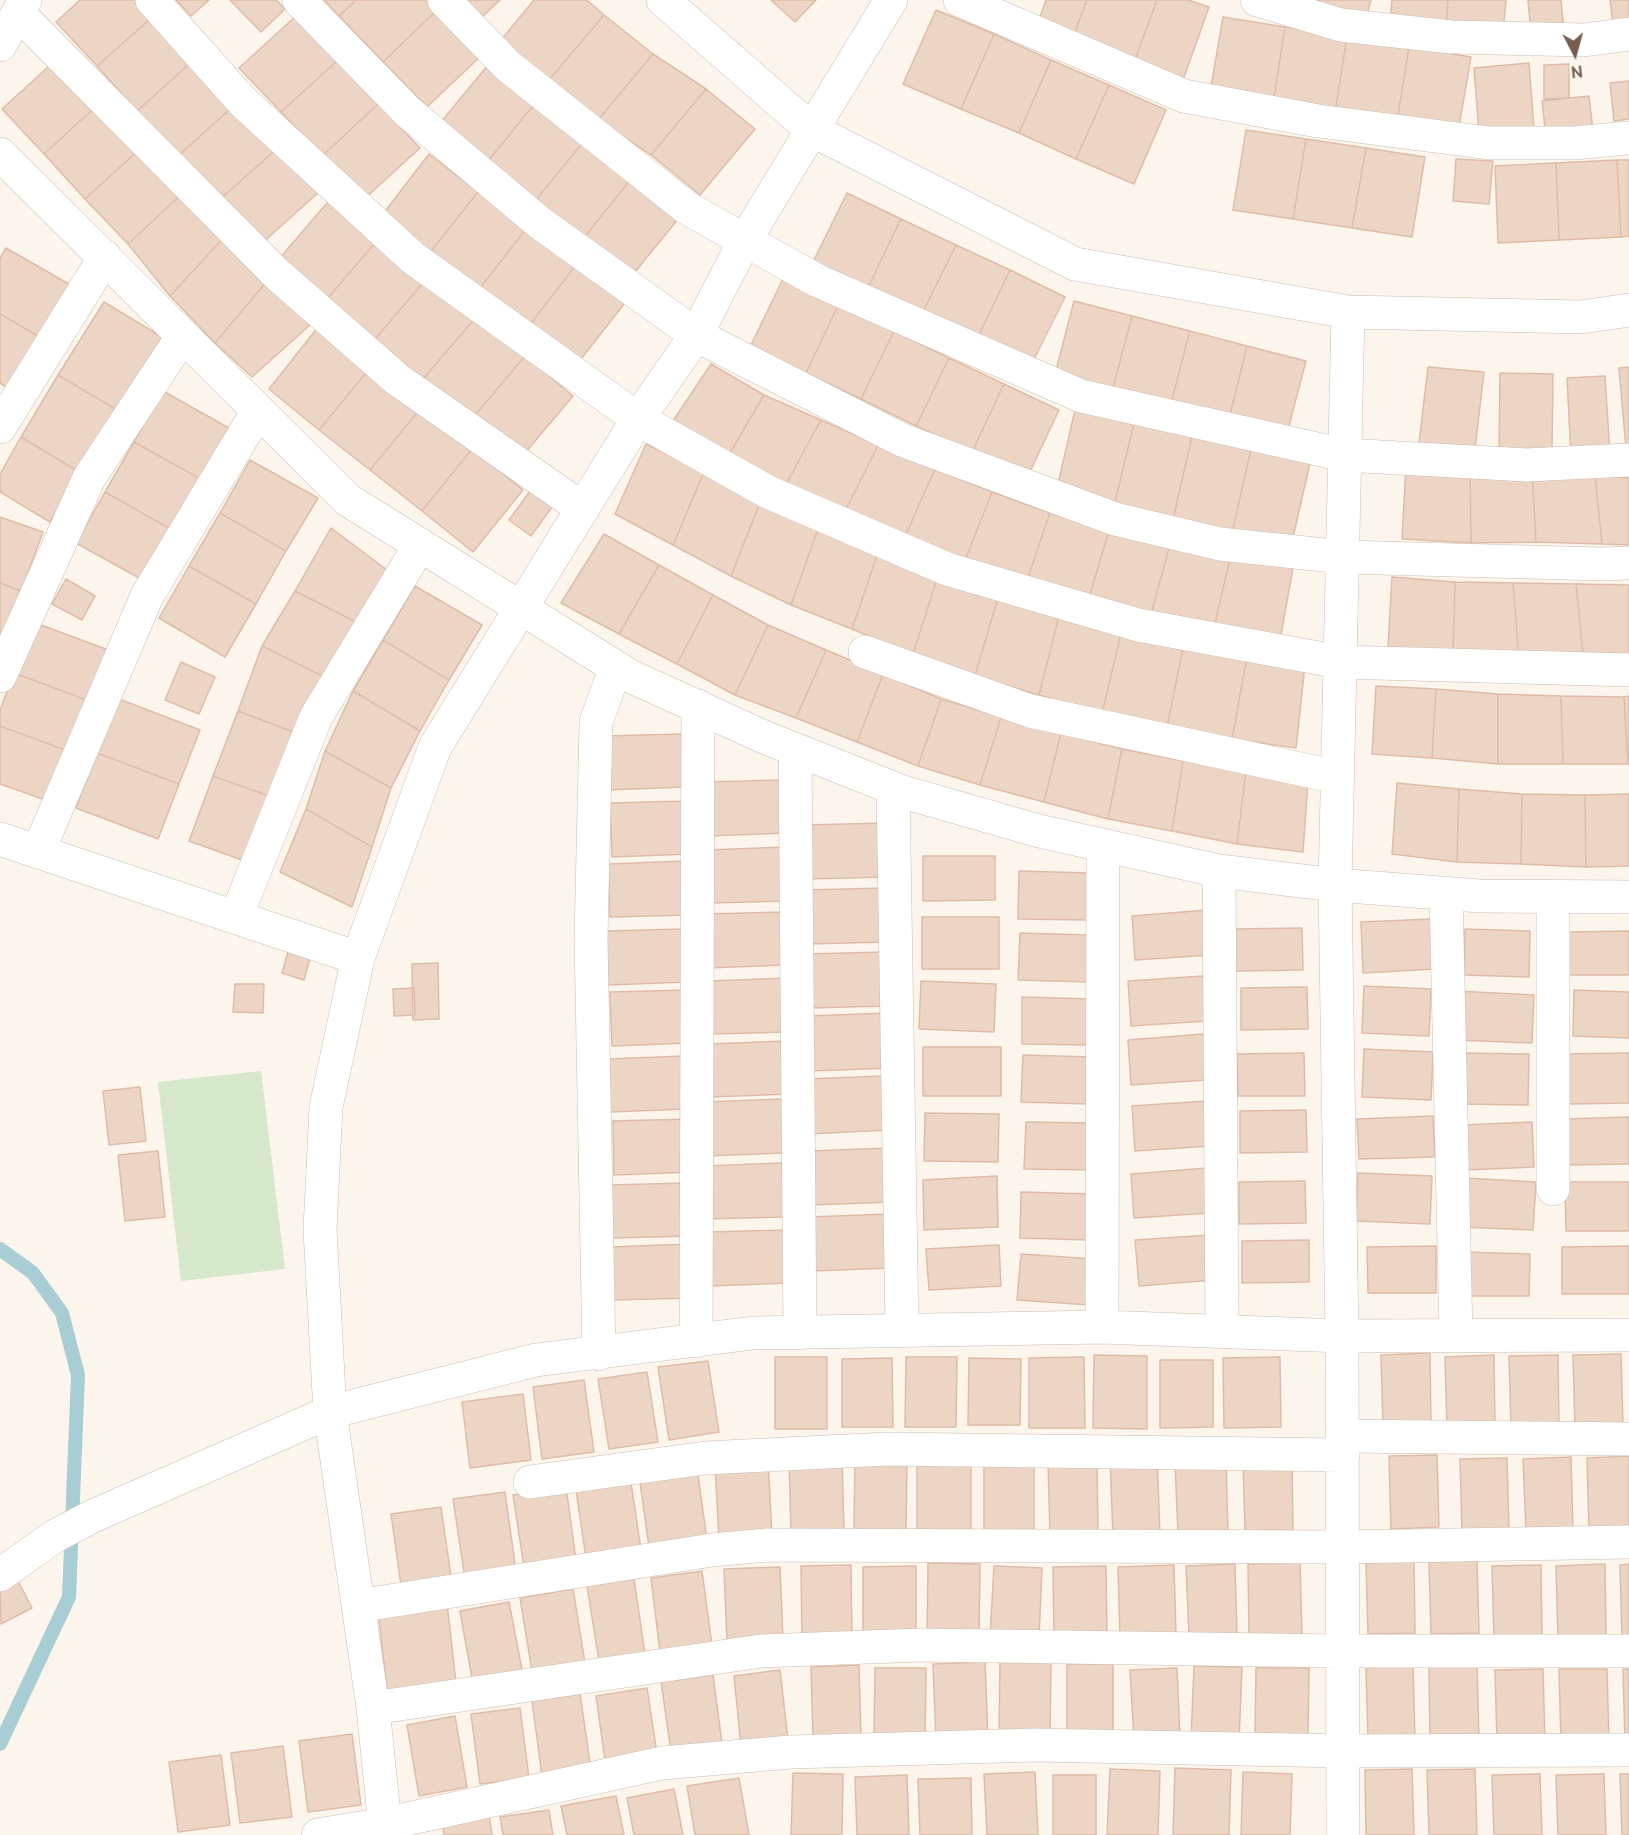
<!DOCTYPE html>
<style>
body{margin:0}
#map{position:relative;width:1629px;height:1835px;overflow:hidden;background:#fbf5eb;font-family:Ubuntu,sans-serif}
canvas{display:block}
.north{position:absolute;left:1545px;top:24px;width:60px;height:60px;-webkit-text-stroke:4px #fdf9f2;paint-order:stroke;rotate:174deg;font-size:16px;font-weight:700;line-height:24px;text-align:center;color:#745d50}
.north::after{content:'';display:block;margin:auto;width:21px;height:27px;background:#745d50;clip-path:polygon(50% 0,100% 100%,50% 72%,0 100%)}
</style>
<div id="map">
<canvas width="1629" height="1835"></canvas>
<div class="north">N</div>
</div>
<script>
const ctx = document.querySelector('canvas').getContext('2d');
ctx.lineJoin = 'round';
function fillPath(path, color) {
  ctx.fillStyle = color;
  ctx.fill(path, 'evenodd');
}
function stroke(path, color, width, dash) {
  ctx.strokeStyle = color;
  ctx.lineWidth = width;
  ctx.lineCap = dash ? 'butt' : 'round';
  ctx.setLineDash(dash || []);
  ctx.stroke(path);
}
fillPath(new Path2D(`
 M261,1071L285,1269L181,1281L158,1082Z`), '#d6e8cb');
stroke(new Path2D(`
 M0,1249L33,1273L62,1313L78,1375L69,1597L0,1744`), '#a8cdd4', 14);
const building = new Path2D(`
 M80,0H145L157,13L97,66L56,22Z
 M176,0H209L191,16Z
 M230,0H276L285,9L261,32Z
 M324,0H356L339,16Z
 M356,0H431L439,8L383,62L339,16Z
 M462,0H500L480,19Z
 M534,0H587L604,15L549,80L501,40Z
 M771,0H816L795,22Z
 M1046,0H1087L1073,37L1036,28Z
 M1087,0H1157L1134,62L1073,37Z
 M1157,0H1188L1209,7L1183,80L1134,62Z
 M1311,0H1371L1366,18Z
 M1392,0H1448L1446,27L1390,22Z
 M1448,0H1506L1503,32L1446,27Z
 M1528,0H1561L1564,31L1531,33Z
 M1610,0H1629V31L1614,33Z
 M439,8L483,54L427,107L383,62Z
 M936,10L994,34L961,109L903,84Z
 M157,13L197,57L137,111L97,66Z
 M604,15L653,54L598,120L549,80Z
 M296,16L338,60L281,112L239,68Z
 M1223,17L1285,27L1273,103L1210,93Z
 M1285,27L1347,37L1335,112L1273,103Z
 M994,34L1051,60L1019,133L961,109Z
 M1347,37L1409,47L1397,122L1335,112Z
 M1409,47L1471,57L1458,132L1397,122Z
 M653,54L706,89L651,155L598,120Z
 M59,57L102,101L44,154L2,109Z
 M197,57L238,102L178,156L137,111Z
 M338,60L378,104L322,156L281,112Z
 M1051,60L1109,85L1076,159L1019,133Z
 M1529,63L1534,129L1479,133L1474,68Z
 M489,64L536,102L488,161L440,123Z
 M1569,64V98L1544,99V65Z
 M1629,81V119L1614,121L1610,83Z
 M1109,85L1166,110L1134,184L1076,159Z
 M706,89L755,129L700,195L651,155Z
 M1589,96L1593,131L1546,137L1542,101Z
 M102,101L143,146L85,199L44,154Z
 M238,102L279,147L219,200L178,156Z
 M536,102L584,141L535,201L488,161Z
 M378,104L420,148L363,200L322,156Z
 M1246,130L1306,139L1293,219L1233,210Z
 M1306,139L1366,148L1352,228L1293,219Z
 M584,141L631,179L583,239L535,201Z
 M143,146L185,191L128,244L85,199Z
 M279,147L319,192L260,245L219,200Z
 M1366,148L1425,157L1412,237L1352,228Z
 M429,154L478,192L428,255L380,218Z
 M1456,159L1493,161L1489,204L1453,201Z
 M1617,160H1629V236L1621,237Z
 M1617,160L1621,237L1559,240L1556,163Z
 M1556,163L1559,240L1498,243L1495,166Z
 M631,179L679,218L630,278L583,239Z
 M185,191L226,235L170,296L128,244Z
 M478,192L526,229L477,292L428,255Z
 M847,193L901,219L865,294L810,268Z
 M333,196L381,236L327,299L279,259Z
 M901,219L956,245L919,320L865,294Z
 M526,229L575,266L526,330L477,292Z
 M226,235L268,280L215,343L170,296Z
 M381,236L429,276L375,339L327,299Z
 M956,245L1010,270L974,345L919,320Z
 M6,248L74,287L43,339L0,314V258Z
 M575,266L624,304L574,368L526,330Z
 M1010,270L1065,297L1028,371L974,345Z
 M429,276L477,316L423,379L375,339Z
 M783,279L838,306L806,373L750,347Z
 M268,280L310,325L252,377L215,343Z
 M1074,301L1132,316L1112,392L1054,378Z
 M104,302L162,337L117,410L58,375Z
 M838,306L894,331L861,399L806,373Z
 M0,314L43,339L13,391L0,383Z
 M477,316L525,356L471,420L423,379Z
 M1132,316L1190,331L1170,407L1112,392Z
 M319,326L370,368L319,430L269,389Z
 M894,331L949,358L916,426L861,399Z
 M1190,331L1247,346L1228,423L1170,407Z
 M1247,346L1306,361L1286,437L1228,423Z
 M525,356L573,396L520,459L471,420Z
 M949,358L1004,384L972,452L916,426Z
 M711,364L764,395L730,453L673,421Z
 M1428,367L1484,372L1475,449L1419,443Z
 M1629,367V449H1626L1619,368Z
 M370,368L421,408L370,470L319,430Z
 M1500,373L1553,374L1552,451H1499Z
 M58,375L117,410L79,472L21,437Z
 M1605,376L1610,455L1571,457L1567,378Z
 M1004,384L1059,410L1027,478L972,452Z
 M163,391L236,432L208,483L134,442Z
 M764,395L821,420L786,484L730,453Z
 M421,408L472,449L422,511L370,470Z
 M1075,410L1134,423L1114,507L1056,493Z
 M821,420L878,445L844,513L786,484Z
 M1134,423L1192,436L1173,520L1114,507Z
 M1192,436L1251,449L1232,533L1173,520Z
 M21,437L79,472L50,522L0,492V474Z
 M134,442L208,483L179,534L105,492Z
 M646,444L704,472L673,545L615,514Z
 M878,445L935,469L903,541L844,513Z
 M472,449L523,490L473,552L422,511Z
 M1251,449L1310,463L1291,546L1232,533Z
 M250,460L318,498L286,551L220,513Z
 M1406,465L1470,471L1471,543L1402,539Z
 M935,469L992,492L962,568L903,541Z
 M1470,471L1532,472L1536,542L1471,543Z
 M704,472L761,500L731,576L673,545Z
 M1532,472L1595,476L1602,544L1536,542Z
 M1595,476L1629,478V545L1602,544Z
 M530,491L552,507L531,536L509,520Z
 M105,492L179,534L150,584L76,543Z
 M992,492L1050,513L1025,586L962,568Z
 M761,500L819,526L791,605L731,576Z
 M220,513L286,551L256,604L189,566Z
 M1050,513L1109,531L1087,604L1025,586Z
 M0,517L43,532L21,591L0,583Z
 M819,526L879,549L852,629L791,605Z
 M331,528L391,573L358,623L295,591Z
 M1109,531L1169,548L1150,618L1087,604Z
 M604,534L659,565L619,634L561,603Z
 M1169,548L1230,558L1214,628L1150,618Z
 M879,549L939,573L913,654L852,629Z
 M1230,558L1293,568L1280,640L1214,628Z
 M659,565L713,595L677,664L619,634Z
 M189,566L256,604L225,657L159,618Z
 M939,573L999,594L975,676L913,654Z
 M1392,577L1455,582L1453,656L1388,647Z
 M66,579L95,596L82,620L52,604Z
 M1455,582L1513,583L1519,660L1453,656Z
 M0,583L21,591L0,647Z
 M1513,583L1576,584L1584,664L1519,660Z
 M1576,584L1629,585V663L1584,664Z
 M415,586L482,625L449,680L383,640Z
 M295,591L358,623L324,677L262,646Z
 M999,594L1060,612L1039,695L975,676Z
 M713,595L768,625L735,695L677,664Z
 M1060,612L1122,629L1102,714L1039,695Z
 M33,622L111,651L92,702L14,673Z
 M768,625L826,650L796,718L735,695Z
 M1122,629L1184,643L1167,727L1102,714Z
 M383,640L449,680L420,731L353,691Z
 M1184,643L1247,657L1232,739L1167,727Z
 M262,646L324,677L304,736L238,711Z
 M826,650L883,674L857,742L796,718Z
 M1247,657L1305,665L1296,748L1232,739Z
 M181,662L215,677L199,714L165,700Z
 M14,673L92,702L73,753L0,726V710Z
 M883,674L941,699L918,766L857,742Z
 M1376,686L1436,689L1432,758L1372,754Z
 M1436,689L1498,694V764L1432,758Z
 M353,691L420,731L391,788L325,751Z
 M1498,694L1561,696L1563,764H1498Z
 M1561,696L1624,697L1628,764H1563Z
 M1629,696V764H1628L1624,697Z
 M119,699L200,730L179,784L97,753Z
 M941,699L1001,717L980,785L918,766Z
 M238,711L304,736L280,800L213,776Z
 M1001,717L1061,733L1044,802L980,785Z
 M0,726L73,753L54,803L0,784Z
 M1061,733L1122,749L1108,819L1044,802Z
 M683,734L685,787L607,790L604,736Z
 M1122,749L1183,761L1172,831L1108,819Z
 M325,751L391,788L372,847L306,809Z
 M97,753L179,784L158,839L76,808Z
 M1183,761L1246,770L1237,844L1172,831Z
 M1246,770L1308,781L1303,852L1237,844Z
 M213,776L280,800L256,865L189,841Z
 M785,780L787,833L709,836L707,782Z
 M1397,783L1459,789L1457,862L1392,854Z
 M1459,789L1522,794L1521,864L1457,862Z
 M1522,794L1585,795L1586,867L1521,864Z
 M1629,794V866L1586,867L1585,795Z
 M688,801L690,854L612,857L610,803Z
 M306,809L372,847L352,907L280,872Z
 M886,823L887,877L807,879L806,825Z
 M786,847L787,901L709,903L707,850Z
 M923,856H995V900L923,901Z
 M686,861L688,915L610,917L608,864Z
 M1019,871L1089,873L1088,920L1018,919Z
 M886,888L887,942L807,944L805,890Z
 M1207,910L1210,955L1135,960L1132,916Z
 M784,912L785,965L707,968L705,914Z
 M922,917H999V969H922Z
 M1432,919L1435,969L1363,973L1361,922Z
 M1302,928L1303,970L1235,971V929Z
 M684,929L687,982L608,985L606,931Z
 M1465,929L1530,931L1529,977L1464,975Z
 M1629,931V975H1567V932Z
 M1020,933L1089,935L1088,982L1018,980Z
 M290,945L312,951L304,980L282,973Z
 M886,952L888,1006L807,1008L806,954Z
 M438,963L439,1019L413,1020L412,964Z
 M1203,976L1207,1021L1131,1026L1128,981Z
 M788,978L790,1032L711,1034L710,981Z
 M921,981L996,984L994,1032L919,1029Z
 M235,984H264L263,1013L233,1012Z
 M1364,986L1431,989L1429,1036L1362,1033Z
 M1307,987L1308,1029L1241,1030V988Z
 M414,988L415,1015L394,1016L393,989Z
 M688,990L690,1043L612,1046L610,992Z
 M1574,990L1629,992V1038L1573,1036Z
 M1456,991L1534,995L1532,1043L1454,1040Z
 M1022,997L1092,999L1091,1045L1022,1044Z
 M888,1013L891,1068L810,1071L808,1016Z
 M1203,1034L1207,1080L1131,1085L1128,1040Z
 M787,1041L789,1094L711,1097L709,1044Z
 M923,1047H1001V1096H923Z
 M1364,1049L1433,1052L1431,1100L1362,1097Z
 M1304,1053L1305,1096H1238L1237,1054Z
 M1459,1053L1529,1054L1528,1105L1458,1104Z
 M1629,1053V1103L1568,1104L1567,1054Z
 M1023,1055L1092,1057L1091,1104L1021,1102Z
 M685,1056L687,1109L609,1112L607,1059Z
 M886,1076L888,1130L808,1134L806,1079Z
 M140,1087L146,1141L109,1145L103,1091Z
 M782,1099L783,1153L705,1156L703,1102Z
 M1207,1101L1210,1146L1135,1151L1132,1106Z
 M1306,1110L1307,1152L1240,1153V1111Z
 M925,1113L999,1114L998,1162L924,1161Z
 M1433,1116L1435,1157L1359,1159L1357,1119Z
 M1629,1117V1164L1566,1165V1119Z
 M691,1119L693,1172L614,1175L613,1121Z
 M1026,1122L1095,1123V1170L1024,1169Z
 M1532,1122L1534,1167L1466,1170L1464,1125Z
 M890,1148L892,1202L811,1205L810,1151Z
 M158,1151L165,1217L125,1221L118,1155Z
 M782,1163L784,1217L705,1219L704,1166Z
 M1207,1168L1209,1213L1134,1218L1131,1174Z
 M1358,1173L1432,1176L1430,1224L1356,1221Z
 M997,1176L998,1227L924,1230L923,1180Z
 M1465,1178L1536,1182L1533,1230L1462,1227Z
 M1305,1181L1306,1223L1239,1224V1182Z
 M1565,1182H1629V1231H1566Z
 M687,1183L690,1236L611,1238L609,1185Z
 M1021,1192L1091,1194L1089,1240L1020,1238Z
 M889,1214L891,1268L811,1271L809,1217Z
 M786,1230L788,1283L710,1286L708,1232Z
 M1210,1235L1214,1280L1139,1286L1135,1240Z
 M1309,1240V1282L1242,1283V1241Z
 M689,1244L691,1298L613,1300L611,1247Z
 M999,1245L1001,1286L929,1290L926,1249Z
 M1436,1246V1293H1368L1367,1247Z
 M1629,1246V1294H1562V1247Z
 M1464,1252L1530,1254L1529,1296H1463Z
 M1021,1254L1094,1259L1091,1305L1017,1300Z
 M1430,1353L1431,1426L1383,1427L1381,1355Z
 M1621,1354L1623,1426L1575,1428L1573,1355Z
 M1094,1355L1147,1356V1429L1093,1428Z
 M1494,1355L1495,1428L1447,1429L1445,1357Z
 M1558,1355L1559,1427L1511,1429L1509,1356Z
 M775,1357H827V1429H775Z
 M906,1357H957L956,1427H905Z
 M1084,1357L1085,1428H1029V1358Z
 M1280,1357L1281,1427L1224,1428L1223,1358Z
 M892,1358L893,1427H842V1359Z
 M969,1358L1021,1359L1020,1425H968Z
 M1160,1360H1213V1427L1160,1428Z
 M708,1361L719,1432L669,1440L658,1367Z
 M647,1372L658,1442L609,1449L598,1379Z
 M584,1380L594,1452L542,1459L533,1387Z
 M523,1394L531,1460L470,1468L462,1402Z
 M855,1454L907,1455L906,1533L854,1532Z
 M1437,1455L1439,1527L1391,1529L1389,1456Z
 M917,1456H971V1531H917Z
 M1157,1456L1160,1535L1113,1536L1110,1458Z
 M1629,1456V1530H1589L1587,1458Z
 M1034,1457V1531L984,1530V1458Z
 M1571,1457L1573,1530L1526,1531L1523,1459Z
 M1507,1458L1509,1531H1462L1460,1459Z
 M842,1459L844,1532L791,1533L789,1460Z
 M1097,1460L1098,1535L1050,1536L1048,1462Z
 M1226,1460L1228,1533L1178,1534L1175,1461Z
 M1292,1460L1293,1530L1245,1531L1243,1462Z
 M768,1461L772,1534L719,1538L715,1465Z
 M697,1468L707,1540L649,1547L639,1475Z
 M630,1476L641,1550L586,1558L575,1483Z
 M566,1487L576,1560L524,1567L513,1495Z
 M505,1492L516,1571L465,1579L453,1499Z
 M441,1507L452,1584L402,1592L391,1514Z
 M1414,1560L1415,1633L1368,1634L1366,1562Z
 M1429,1561H1477L1479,1633L1431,1634Z
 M928,1563L980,1564L979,1638H927Z
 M1300,1563L1302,1634L1249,1636L1248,1564Z
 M1235,1564L1237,1635L1189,1636L1186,1566Z
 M1605,1564L1606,1637L1558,1638L1556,1566Z
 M1629,1564V1637H1622L1620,1565Z
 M851,1565L852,1640L802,1641L801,1566Z
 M1174,1565L1176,1636L1120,1638L1118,1567Z
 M1541,1565L1542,1638L1494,1639L1492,1566Z
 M916,1566V1639L863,1640V1567Z
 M994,1566L1042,1568L1039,1639L990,1637Z
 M1106,1566L1107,1640L1054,1641L1053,1567Z
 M780,1567L783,1638L727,1641L724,1569Z
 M702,1571L712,1645L660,1652L651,1578Z
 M16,1577L32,1608L1,1624L0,1585Z
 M634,1579L645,1654L599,1661L587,1586Z
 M573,1589L585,1663L532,1671L520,1598Z
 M509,1602L523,1675L473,1684L460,1611Z
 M447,1603L456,1683L387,1690L378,1610Z
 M1000,1659H1051L1050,1738L999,1737Z
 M985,1662L988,1738L936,1740L933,1664Z
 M1067,1664H1113V1738H1067Z
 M859,1665L861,1738L813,1739L811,1667Z
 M1194,1666L1242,1667L1239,1741L1191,1740Z
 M1413,1666L1415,1739L1368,1740L1366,1668Z
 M1429,1667H1477L1479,1739L1430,1741Z
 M875,1668H926L925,1742L874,1741Z
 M1177,1668L1180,1738L1134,1740L1130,1670Z
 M1256,1668H1309L1308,1736H1255Z
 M1543,1669L1545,1741L1497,1743L1495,1670Z
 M1559,1669H1607L1609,1741L1561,1743Z
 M1623,1669H1629V1741L1625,1742Z
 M780,1670L788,1740L741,1746L734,1676Z
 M713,1675L723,1751L672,1758L661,1682Z
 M647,1688L658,1760L606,1767L596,1696Z
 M580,1694L591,1769L542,1776L532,1701Z
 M520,1708L529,1778L480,1784L471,1714Z
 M455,1716L467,1787L419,1796L407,1725Z
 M352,1734L361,1805L308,1812L299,1741Z
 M283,1746L292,1817L240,1823L231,1753Z
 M221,1755L230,1825L178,1832L169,1762Z
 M1175,1768L1231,1770L1229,1835H1173Z
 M1110,1769L1160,1771L1158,1835H1107Z
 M1412,1769L1414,1835H1366L1365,1770Z
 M1475,1769L1477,1835H1429L1427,1770Z
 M1035,1772L1038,1835H987L984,1774Z
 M1243,1772L1292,1774L1290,1835H1241Z
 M793,1773L843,1774L842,1835H791Z
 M1540,1774L1542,1835H1494L1492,1775Z
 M1604,1774L1606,1835H1558L1556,1775Z
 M1620,1774H1629V1835H1622Z
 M907,1775L909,1835H857L855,1777Z
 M1053,1775H1096V1835H1053Z
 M739,1778L749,1835H695L687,1786Z
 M971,1778L972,1835H920L918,1779Z
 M674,1789L683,1835H634L627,1798Z
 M616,1796L624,1835H567L561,1806Z
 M549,1810L553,1835H503L500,1817Z
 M489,1815L492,1835H444L442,1822Z`);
fillPath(building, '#edd5c6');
stroke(building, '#debca8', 1.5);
const minor = new Path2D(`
 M152,0L243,102L413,258L638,419L768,492L947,569L1138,625L1340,662L1629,670
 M299,0L408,112L540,223L696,335L902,440L1115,519L1220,544L1343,557L1602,564L1629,563
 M444,0L508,66L687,208L818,281L1081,396L1344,455L1527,465L1629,460
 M663,0L812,130L1075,264L1348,312L1581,317L1629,310
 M960,0L1184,96L1318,121L1489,143H1574L1629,138
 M1257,0L1341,25L1451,37L1584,40L1629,34
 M18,13L278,275L398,380L583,509
 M0,45L25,0
 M0,154L348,500L630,676L764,737L903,792L1039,831L1219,871L1335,885L1480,896L1629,897
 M0,427L105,257
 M865,652L1030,711L1337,777
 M0,676L89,478L182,337
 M795,750L800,1333
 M893,788L902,1330
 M0,839L358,958
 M38,852L147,596L258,411
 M1219,871L1222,1331
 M1446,893L1456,1336
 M1553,897V1189
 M236,917L316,717L420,545
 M1102,1327L1103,846
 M696,1341L698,706
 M599,1354L591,939L596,722L616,667
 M1343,1436L1629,1439
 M530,1482L705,1458L887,1449L1343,1455
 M0,1575L55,1536L93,1516L330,1412L536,1360L753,1333L1102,1327L1342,1336L1629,1335
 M358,1606L712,1550L767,1545L1342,1547L1629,1542
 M373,1708L761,1651L922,1645L1341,1651H1629
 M318,1835L384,1824L662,1763L791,1752L1035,1745L1343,1751L1629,1750
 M386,1835L373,1708L330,1412L320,1230L326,1107L358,958L435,747L638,419L696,335L745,240L891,0
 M1343,1835L1342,1336L1335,885L1348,312`);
stroke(minor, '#ccbdb2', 34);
stroke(minor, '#fff', 33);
</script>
